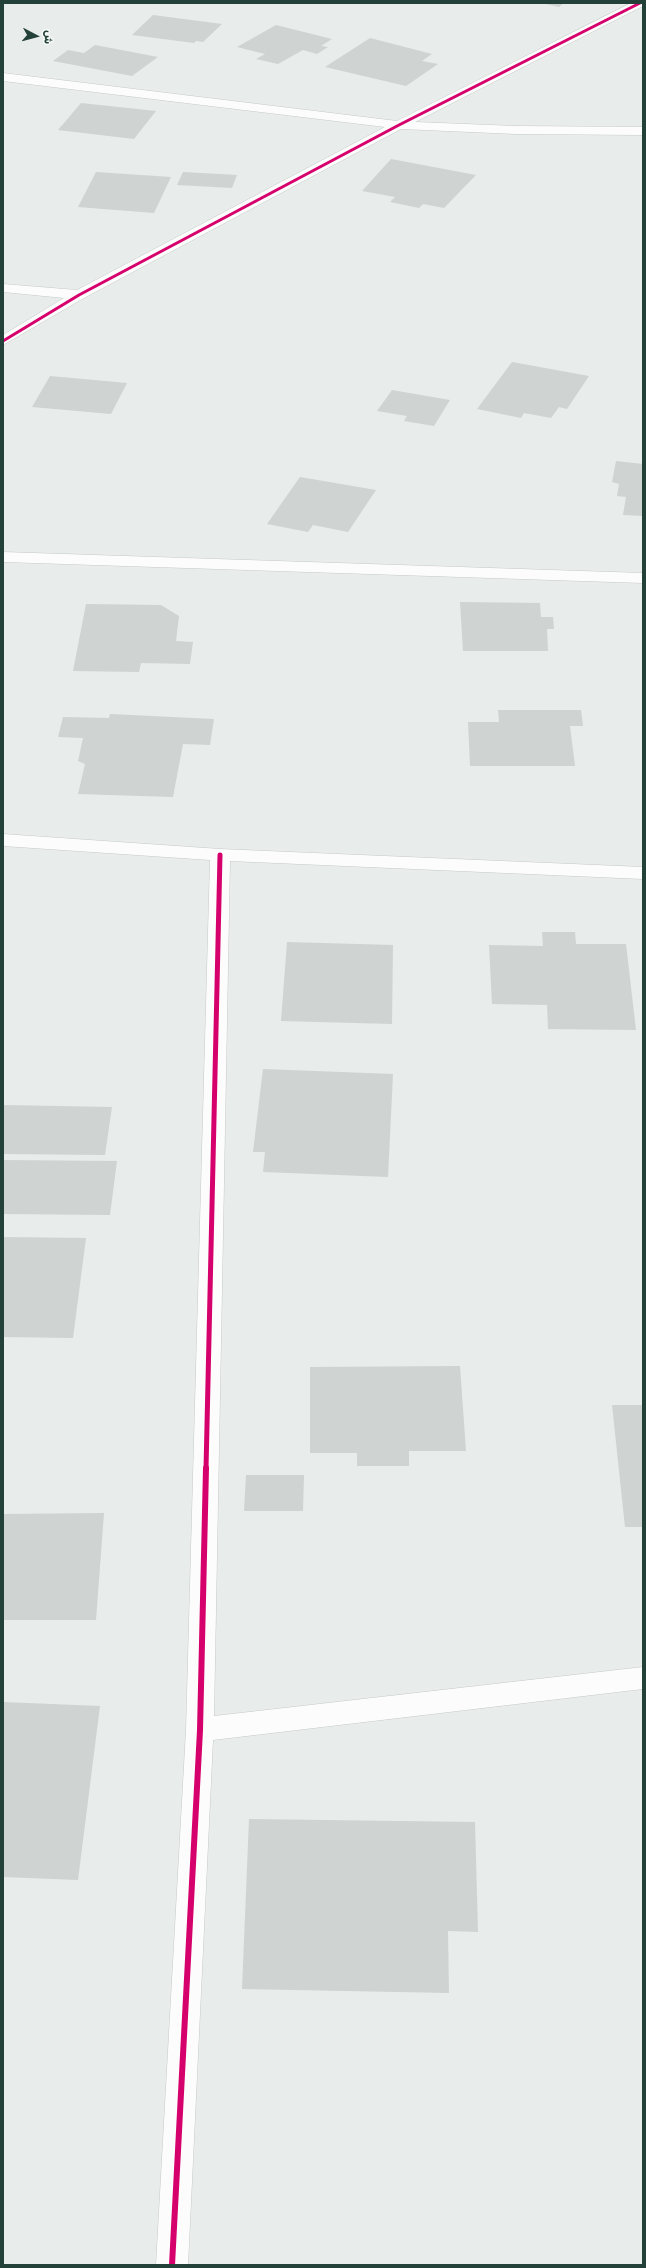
<!DOCTYPE html>
<meta charset="utf-8">
<style>
body{margin:0}
#map{position:relative;width:646px;height:2268px;overflow:hidden;background:#e8ecea;font-family:Rubik,"Noto Sans Arabic",sans-serif}
canvas{display:block}
.frame{position:absolute;inset:0;border:4px solid #244139;pointer-events:none}
.north{position:absolute;left:16px;top:16px;width:40px;height:40px;-webkit-text-stroke:3px #f6fbf8;paint-order:stroke;rotate:96deg;font-size:11px;font-weight:700;line-height:16px;text-align:center;color:#244139}
.north::after{content:'';display:block;margin:auto;width:14px;height:18px;background:#244139;clip-path:polygon(50% 0,100% 100%,50% 72%,0 100%)}
</style>
<div id="map">
<canvas width="646" height="2268"></canvas>
<div class="frame"></div>
<div class="north">ش</div>
</div>
<script>
const ctx = document.querySelector('canvas').getContext('2d');
ctx.lineJoin = 'round';
function fillPath(path, color) {
  ctx.fillStyle = color;
  ctx.fill(path, 'evenodd');
}
function stroke(path, color, width, dash) {
  ctx.strokeStyle = color;
  ctx.lineWidth = width;
  ctx.lineCap = dash ? 'butt' : 'round';
  ctx.setLineDash(dash || []);
  ctx.stroke(path);
}
fillPath(new Path2D(`
 M541,3H564L559,7Z
 M153,15L222,24L203,42L196,41L194,43L132,35Z
 M276,25L332,39L321,46L328,47L317,54L303,50L278,64L256,59L265,54L237,47Z
 M370,38L432,54L422,61L438,64L406,86L325,67Z
 M95,45L158,57L132,76L53,61L68,50L84,53Z
 M81,103L156,111L134,139L58,130Z
 M391,159L476,175L444,208L423,204L419,208L390,202L395,197L362,191Z
 M96,172L171,177L154,213L78,207Z
 M183,172L237,175L232,188L177,185Z
 M512,362L589,376L567,409L559,407L551,418L524,413L521,418L477,409Z
 M50,376L127,383L111,414L32,407Z
 M392,390L450,400L434,426L404,421L407,416L377,411Z
 M616,461L643,464V516L623,515L626,497L617,496L619,484L612,482Z
 M300,477L376,490L348,532L313,525L308,532L267,524Z
 M460,602L540,603L541,617H553L554,629H547L548,651H463Z
 M86,604L161,605L179,616L176,641L193,642L190,664L141,663L139,672L73,671Z
 M498,710H581L583,726H570L575,766H470L468,722H499Z
 M110,714L214,719L210,745L183,744L173,797L78,794L85,764L78,761L83,738L58,737L63,717L109,718Z
 M542,932H575L576,944H626L636,1030L548,1029L547,1005L492,1004L489,945L543,946Z
 M287,942L393,945L392,1024L281,1021Z
 M263,1069L393,1074L388,1177L263,1172L265,1152H253Z
 M3,1105L112,1107L105,1155L3,1154Z
 M3,1160L117,1161L110,1215L3,1214Z
 M3,1237L86,1238L73,1338L3,1337Z
 M460,1366L466,1451H409V1466H357V1453H310V1367Z
 M612,1405H643V1527H625Z
 M246,1475H304L303,1511H244Z
 M104,1513L96,1620H3V1514Z
 M3,1702L100,1706L78,1880L3,1877Z
 M249,1819L475,1822L478,1932L448,1931L449,1993L242,1989Z`), '#cfd3d1');
const minor = new Path2D(`
 M631,3H643V6L415,122L516,126L643,127V135L516,134L401,129L84,298L3,345V335L64,298L3,292V284L77,290L385,127L3,81V73L397,121Z
 M3,552L643,573V583L3,562Z
 M3,834L220,849L643,867V879L230,861L214,1716L643,1667V1689L213,1740L188,2265H156L186,1730L210,860L3,846Z`);
stroke(minor, '#c5c9c7', 1);
fillPath(minor, '#fcfcfc');
stroke(new Path2D(`
 M3,341L79,295L399,125L640,3`), '#d6006c', 3);
stroke(new Path2D(`
 M206,1469L220,855`), '#d6006c', 5);
stroke(new Path2D(`
 M172,2265L200,1730L206,1468`), '#d6006c', 6);
</script>
